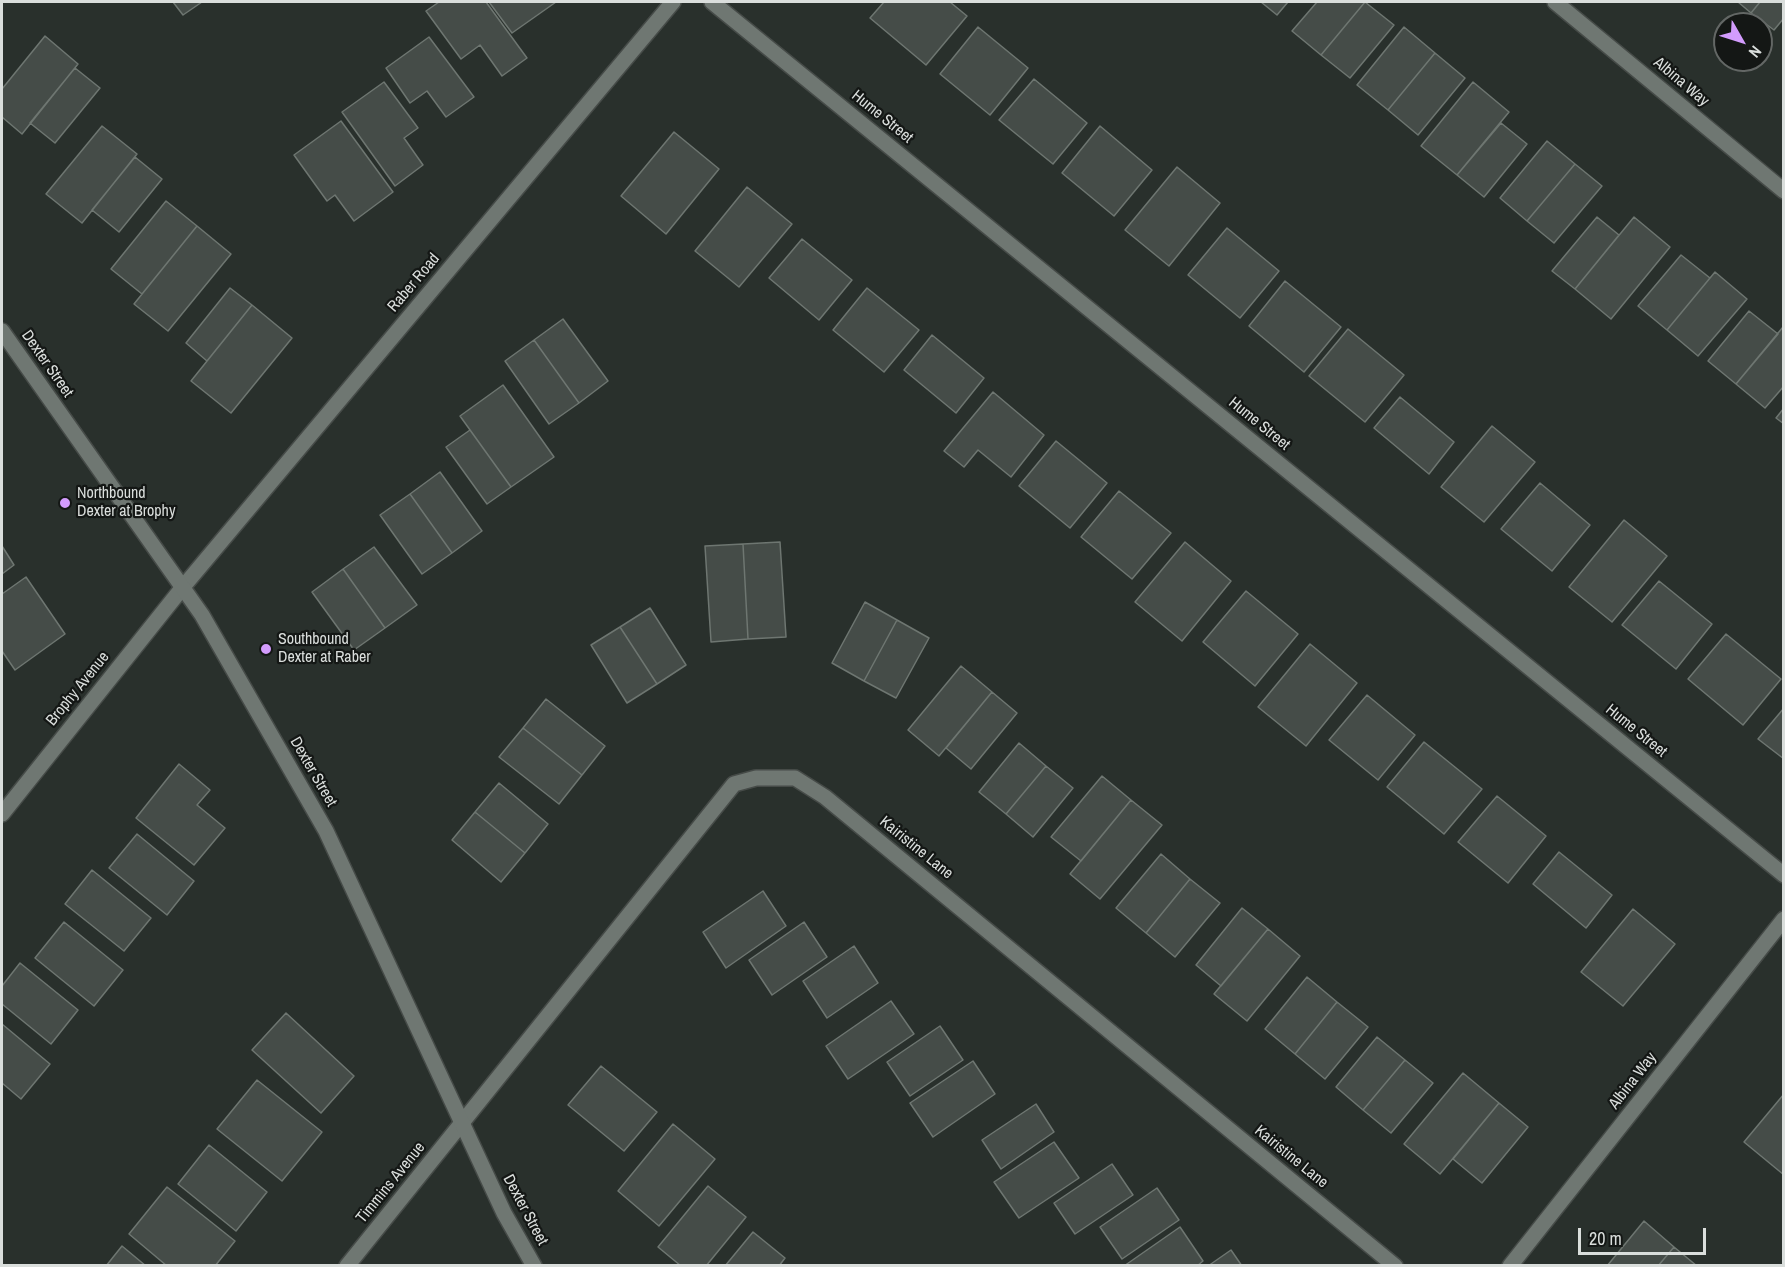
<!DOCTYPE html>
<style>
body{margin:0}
#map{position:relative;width:1785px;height:1267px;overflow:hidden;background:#29302c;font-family:"Archivo Narrow",sans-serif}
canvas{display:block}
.frame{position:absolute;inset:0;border:3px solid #dadedc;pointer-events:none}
.north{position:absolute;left:1713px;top:12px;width:60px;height:60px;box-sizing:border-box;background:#141715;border:2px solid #636765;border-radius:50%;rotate:129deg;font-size:16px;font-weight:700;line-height:24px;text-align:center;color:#dadedc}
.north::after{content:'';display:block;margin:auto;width:21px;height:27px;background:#d39cfd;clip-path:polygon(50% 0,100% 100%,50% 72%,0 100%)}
.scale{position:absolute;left:1578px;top:1228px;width:128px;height:27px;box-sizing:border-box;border:3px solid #dadedc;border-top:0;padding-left:8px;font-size:18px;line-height:21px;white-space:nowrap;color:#dadedc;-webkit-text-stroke:4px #141715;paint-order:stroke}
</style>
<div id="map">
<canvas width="1785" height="1267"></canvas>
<div class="frame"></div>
<div class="north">N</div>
<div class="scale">20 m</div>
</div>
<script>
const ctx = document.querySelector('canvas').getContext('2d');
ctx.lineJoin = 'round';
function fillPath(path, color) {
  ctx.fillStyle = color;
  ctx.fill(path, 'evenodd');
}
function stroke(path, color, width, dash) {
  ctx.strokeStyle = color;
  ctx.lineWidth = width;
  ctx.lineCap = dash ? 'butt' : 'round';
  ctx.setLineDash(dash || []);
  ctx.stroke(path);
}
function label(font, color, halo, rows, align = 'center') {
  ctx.font = font + ' "Archivo Narrow",sans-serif';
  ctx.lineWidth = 4.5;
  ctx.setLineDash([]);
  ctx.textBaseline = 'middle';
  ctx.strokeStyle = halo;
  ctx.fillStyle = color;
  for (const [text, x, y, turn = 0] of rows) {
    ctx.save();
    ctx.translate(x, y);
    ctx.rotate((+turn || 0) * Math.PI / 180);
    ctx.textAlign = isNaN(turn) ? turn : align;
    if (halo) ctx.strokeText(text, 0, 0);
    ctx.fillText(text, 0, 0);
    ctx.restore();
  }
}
const building = new Path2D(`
 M173,2H202L183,15Z
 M439,2H486L527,58L502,76L480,45L461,59L426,11Z
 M489,2H556L512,33Z
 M884,2H950L967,16L926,65L870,18Z
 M1261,2H1288L1277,15Z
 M1317,2H1365L1321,55L1292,31Z
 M1365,2L1394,25L1350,78L1321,55Z
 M1738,2H1760L1751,13Z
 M1760,2H1784V18L1774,30L1751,13Z
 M978,27L1028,68L990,115L940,74Z
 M1404,27L1435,53L1388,110L1357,85Z
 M45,36L78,64L22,134L2,117V89Z
 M429,37L474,97L446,117L427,91L410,103L386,68Z
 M1435,53L1465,78L1418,135L1388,110Z
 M75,68L100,88L55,143L30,123Z
 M1034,79L1087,123L1053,164L999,120Z
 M384,82L418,128L404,138L423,165L395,186L342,112Z
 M1473,82L1509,112L1457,175L1421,146Z
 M341,121L393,192L354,221L335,195L327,201L294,155Z
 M1501,123L1527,144L1484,197L1457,175Z
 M102,126L137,154L82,223L46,194Z
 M1100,126L1152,170L1114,216L1062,173Z
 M674,132L719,169L666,234L621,196Z
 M1547,141L1575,164L1527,221L1500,198Z
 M135,157L162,179L119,232L92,210Z
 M1575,164L1602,186L1554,243L1527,221Z
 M1177,167L1220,203L1169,266L1125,230Z
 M747,187L792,224L739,287L695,251Z
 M166,201L197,226L142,294L111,269Z
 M1597,217L1619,235L1575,289L1552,271Z
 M1634,217L1670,247L1611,319L1575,289Z
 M197,226L231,254L168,331L134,304Z
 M1227,228L1279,271L1240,318L1188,275Z
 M802,239L852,280L819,320L769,278Z
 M1681,255L1710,278L1667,330L1638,306Z
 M1715,272L1747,299L1698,356L1667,330Z
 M1285,281L1341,327L1304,372L1249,326Z
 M230,288L252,305L207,361L186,343Z
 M867,288L919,330L884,372L833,330Z
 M252,305L292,338L231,413L191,381Z
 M1749,311L1778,334L1736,384L1708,361Z
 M563,319L608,381L579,403L534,340Z
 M1783,327L1784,386L1765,408L1736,384Z
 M1348,329L1404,375L1365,422L1309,376Z
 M932,335L984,378L956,413L904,370Z
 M534,340L579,403L549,424L505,361Z
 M503,385L554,457L511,487L460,416Z
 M993,392L1044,435L1011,477L978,450L964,467L944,451Z
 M1400,397L1454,442L1429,474L1374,428Z
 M1784,408V424L1776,418Z
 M1492,426L1535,462L1484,522L1441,487Z
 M470,430L511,487L487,504L446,447Z
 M1056,441L1107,483L1070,528L1019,486Z
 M440,472L482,531L452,553L410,494Z
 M1540,483L1590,525L1552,571L1501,529Z
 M1119,491L1171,533L1132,579L1081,537Z
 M410,494L452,553L422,574L380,515Z
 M1624,520L1667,556L1612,622L1569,587Z
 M780,542L786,637L748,639L743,544Z
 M1185,542L1231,581L1182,641L1135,602Z
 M743,544L748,639L711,642L705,546Z
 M2,546L14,565L2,574Z
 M374,547L417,605L385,628L343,569Z
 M343,569L385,628L354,650L312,592Z
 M26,577L65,634L15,670L2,651V594Z
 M1659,581L1712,624L1676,669L1622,625Z
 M1246,591L1298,634L1255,686L1203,642Z
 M865,602L897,620L864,681L832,663Z
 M650,608L686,665L657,684L620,627Z
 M897,620L929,638L896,698L864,681Z
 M620,627L657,684L627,703L591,645Z
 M1726,634L1781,679L1743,725L1688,679Z
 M1310,644L1357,683L1306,746L1258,707Z
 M961,666L992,692L939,756L908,730Z
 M992,692L1017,713L971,769L946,748Z
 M1367,695L1415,735L1378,780L1329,740Z
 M546,699L605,746L582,775L523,728Z
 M1784,708V759L1758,739Z
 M523,728L582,775L559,804L499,757Z
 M1424,742L1482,789L1444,834L1387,787Z
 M1019,743L1046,766L1006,814L979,792Z
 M179,764L210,790L197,805L225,828L194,865L136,818Z
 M1046,766L1073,788L1033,837L1006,814Z
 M1102,776L1131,800L1081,861L1051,837Z
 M499,783L548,824L525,853L475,812Z
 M1497,796L1546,836L1508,883L1458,842Z
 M1131,800L1162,825L1100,899L1070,874Z
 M475,812L525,853L501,882L452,840Z
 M137,834L194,881L167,915L109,868Z
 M1559,852L1612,895L1586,928L1533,884Z
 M1161,854L1190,879L1146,933L1116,908Z
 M92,870L151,918L124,951L65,904Z
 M1190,879L1220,903L1175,957L1146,933Z
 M763,891L786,926L726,968L703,932Z
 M1242,908L1268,929L1221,986L1196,965Z
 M1633,909L1675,944L1623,1006L1581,972Z
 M64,922L123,970L94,1006L35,958Z
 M804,922L827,957L772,995L749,960Z
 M1268,929L1300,956L1247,1021L1214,994Z
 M854,946L878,983L827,1018L803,981Z
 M20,963L78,1010L51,1044L2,1004V986Z
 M1307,977L1337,1002L1295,1054L1265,1029Z
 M891,1001L914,1034L848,1079L826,1046Z
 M1337,1002L1368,1027L1325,1079L1295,1054Z
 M286,1013L354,1076L321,1113L252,1050Z
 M2,1024L50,1064L21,1099L2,1083Z
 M940,1026L963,1060L910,1096L887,1062Z
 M1377,1037L1405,1060L1363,1110L1336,1087Z
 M1405,1060L1433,1083L1391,1133L1363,1110Z
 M973,1061L995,1094L933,1137L910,1103Z
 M601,1066L657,1112L624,1151L568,1105Z
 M1463,1073L1499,1103L1440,1174L1404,1144Z
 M257,1080L322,1132L282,1181L217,1129Z
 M1784,1094V1175L1744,1142Z
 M1499,1103L1528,1127L1482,1183L1453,1159Z
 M1036,1104L1054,1132L1001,1169L982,1140Z
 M673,1124L715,1159L659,1226L618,1191Z
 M1054,1142L1079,1178L1019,1218L994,1182Z
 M209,1145L267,1192L236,1231L178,1184Z
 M1112,1164L1133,1195L1075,1234L1054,1203Z
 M708,1186L746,1217L706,1266H681L658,1247Z
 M167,1187L235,1241L215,1266H167L129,1234Z
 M1157,1188L1179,1220L1122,1259L1100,1227Z
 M1644,1221L1674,1247L1658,1266H1607Z
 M1180,1227L1203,1261L1197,1266H1124Z
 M753,1232L785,1258L779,1266H725Z
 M122,1246L146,1266H106Z
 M1674,1247L1697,1266H1658Z
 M1231,1250L1242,1266H1208Z`);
fillPath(building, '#454c48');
stroke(building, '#6e7671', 1.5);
const minor = new Path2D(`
 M712,2L1784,875
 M1555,2L1784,191
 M2,814L183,587L673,2
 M347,1266L734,784L756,778H795L825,797L1395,1266
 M1510,1266L1784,919`);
const tertiary = new Path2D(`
 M2,331L202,615L326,831L504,1213L534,1266`);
stroke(minor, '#464b48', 18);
stroke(tertiary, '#464b48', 18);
stroke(minor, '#6f7772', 15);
stroke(tertiary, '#6f7772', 15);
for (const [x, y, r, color] of [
 [65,503,6,"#d39cfd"],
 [266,649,6,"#d39cfd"]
]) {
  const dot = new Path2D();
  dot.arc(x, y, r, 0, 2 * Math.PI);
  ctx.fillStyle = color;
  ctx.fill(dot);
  stroke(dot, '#141715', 2);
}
label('16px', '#dadedc', '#141715', [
 ["Albina Way",1681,82,40],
 ["Hume Street",882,117,39],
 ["Raber Road",414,283,-50],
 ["Dexter Street",47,364,55],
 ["Hume Street",1259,424,39],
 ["Brophy Avenue",78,689,-51],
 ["Hume Street",1636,731,39],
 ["Dexter Street",313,772,60],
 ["Kairistine Lane",916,848,39],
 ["Albina Way",1633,1081,-52],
 ["Kairistine Lane",1291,1157,39],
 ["Timmins Avenue",391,1183,-51],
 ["Dexter Street",525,1210,62]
]);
label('16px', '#dadedc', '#141715', [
 ["Northbound",77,494],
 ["Dexter at Brophy",77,512],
 ["Southbound",278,640],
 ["Dexter at Raber",278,658]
], 'left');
</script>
